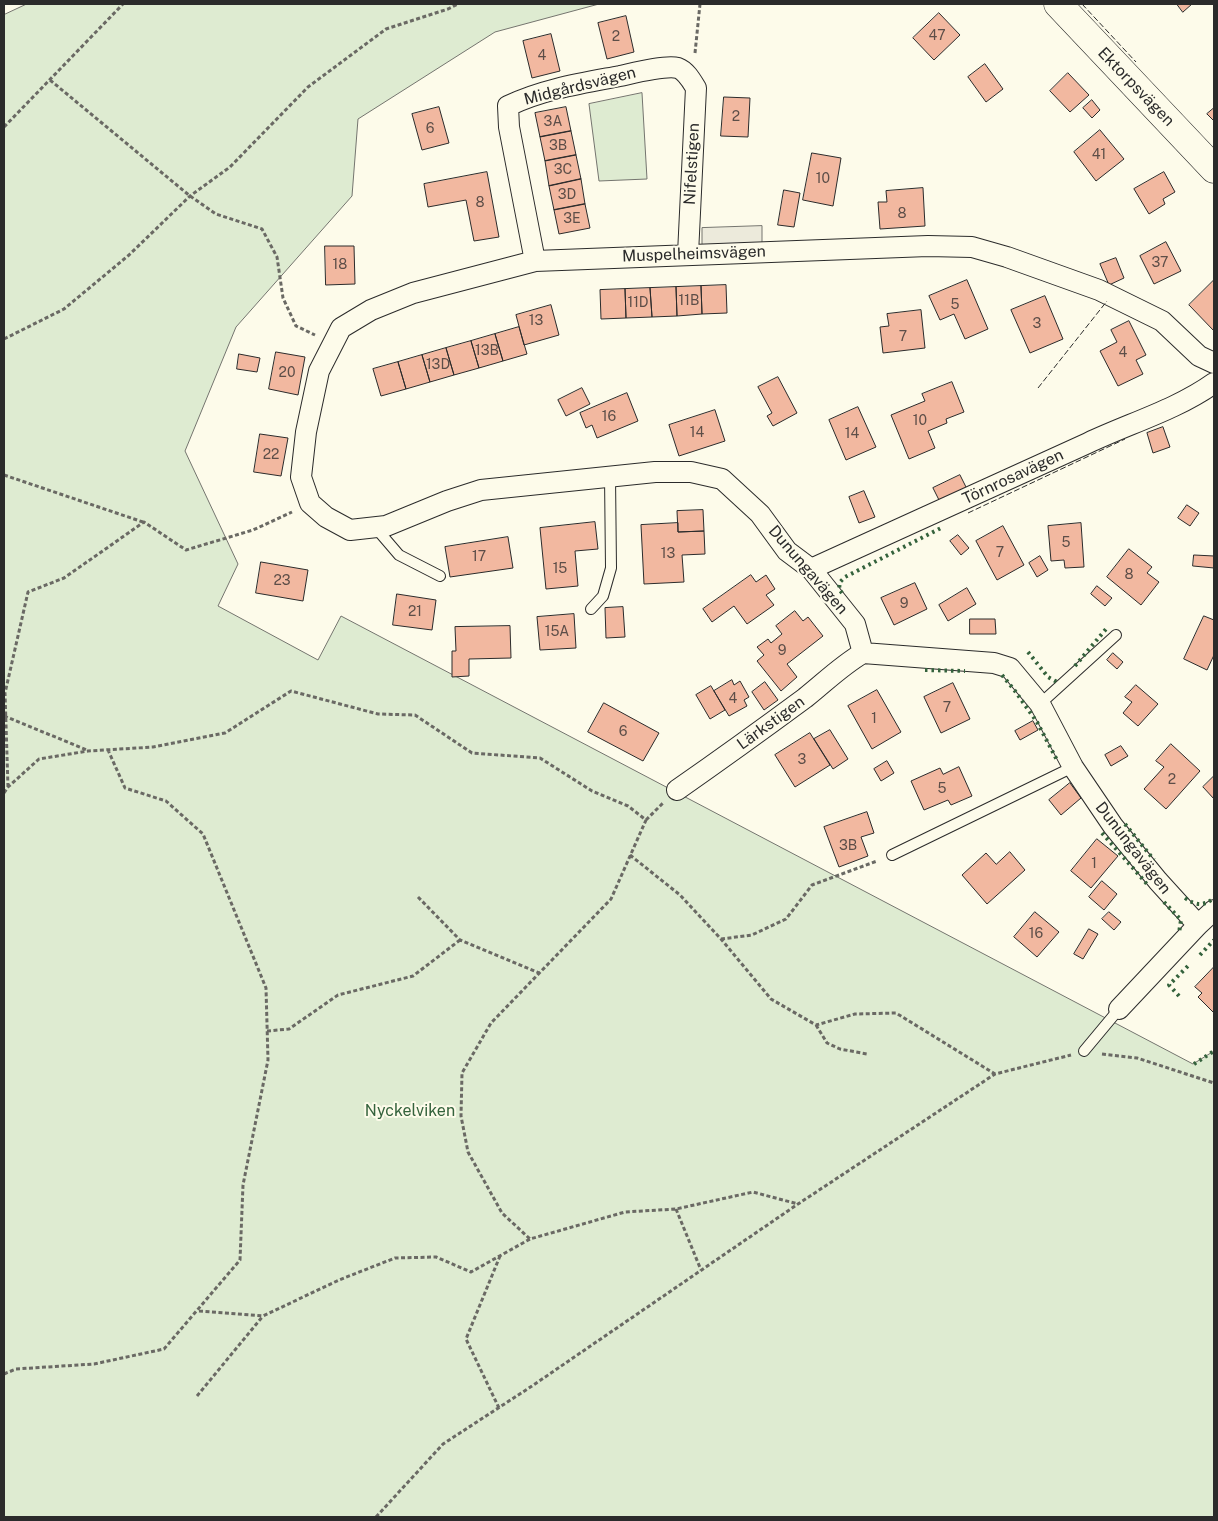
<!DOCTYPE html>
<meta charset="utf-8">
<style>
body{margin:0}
#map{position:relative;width:1218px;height:1521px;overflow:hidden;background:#fdfbea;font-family:"Public Sans",sans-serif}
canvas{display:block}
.frame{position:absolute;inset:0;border:5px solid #2b2b2b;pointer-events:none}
</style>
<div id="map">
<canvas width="1218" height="1521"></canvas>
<div class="frame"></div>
</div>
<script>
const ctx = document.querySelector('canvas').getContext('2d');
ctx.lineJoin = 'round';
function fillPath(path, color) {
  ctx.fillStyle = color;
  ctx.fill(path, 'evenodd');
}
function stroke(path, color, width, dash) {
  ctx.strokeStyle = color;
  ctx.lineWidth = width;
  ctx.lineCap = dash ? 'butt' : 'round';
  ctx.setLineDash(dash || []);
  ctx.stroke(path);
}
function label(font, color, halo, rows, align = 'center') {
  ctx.font = font + ' "Public Sans",sans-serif';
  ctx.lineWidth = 4;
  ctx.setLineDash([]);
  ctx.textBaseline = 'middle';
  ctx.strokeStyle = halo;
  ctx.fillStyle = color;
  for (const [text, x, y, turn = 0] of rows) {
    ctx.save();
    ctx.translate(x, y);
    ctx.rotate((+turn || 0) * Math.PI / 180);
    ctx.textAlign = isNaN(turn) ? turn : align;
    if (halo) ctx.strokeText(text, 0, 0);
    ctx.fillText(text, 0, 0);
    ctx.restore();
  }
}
const green = new Path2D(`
 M27,4H599L495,32L358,119L352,196L236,327L185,451L238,564L218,606L318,660L341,616L1193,1064L1214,1051V1517H4V15Z
 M642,93L647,179L599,181L589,104Z`);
fillPath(green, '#deebd1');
stroke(green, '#74746e', 1);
const parking = new Path2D(`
 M762,226V252L702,254V228Z`);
fillPath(parking, '#eceadb');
stroke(parking, '#74746e', 1);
const building = new Path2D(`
 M1177,4H1192L1183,12Z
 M939,13L960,35L934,60L913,38Z
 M626,16L634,52L607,59L598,23Z
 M551,34L560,71L532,78L523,41Z
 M985,64L1003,89L986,102L968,77Z
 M1068,73L1089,95L1070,112L1050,91Z
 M724,97L750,98L748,137L721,136Z
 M1092,100L1100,110L1092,118L1083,108Z
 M439,107L449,143L422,150L412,114Z
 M566,107L571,131L540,137L535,113Z
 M1214,108V121L1207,114Z
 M1100,130L1124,159L1096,181L1074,152Z
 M571,131L576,155L545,161L540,137Z
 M812,153L841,158L833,206L803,200Z
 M576,155L581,179L549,186L545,161Z
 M487,172L499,237L474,241L466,200L428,207L424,184Z
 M1164,172L1175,192L1163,199L1165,204L1149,214L1134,189Z
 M581,179L585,204L554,210L549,186Z
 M923,188L925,226L880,229L878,202H887L886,191Z
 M784,190L800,193L794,227L778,225Z
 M585,204L590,228L559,234L554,210Z
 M1166,242L1181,271L1154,284L1140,256Z
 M325,246H354L355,284L326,285Z
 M1116,258L1124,278L1109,285L1100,264Z
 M967,280L988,329L965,339L954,314L940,320L929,296Z
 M1214,280V331L1189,305Z
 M726,285L727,313L702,314L701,286Z
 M701,286L702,314L677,316L676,287Z
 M676,287L677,316L652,317L650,288Z
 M650,288L652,317L626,318L625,289Z
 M625,289L626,318L601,319L600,290Z
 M1045,296L1063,339L1030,353L1011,310Z
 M551,305L559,335L524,345L516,315Z
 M921,310L925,348L883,353L880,327L889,326L887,314Z
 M1129,321L1146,355L1136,360L1143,374L1118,386L1100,351L1117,342L1111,330Z
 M519,327L527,354L503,361L495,334Z
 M495,334L503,361L479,368L471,341Z
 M471,341L479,368L454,375L446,348Z
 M446,348L454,375L430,382L422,355Z
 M276,352L305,357L298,395L269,389Z
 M239,354L260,358L257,372L237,369Z
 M422,355L430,382L406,389L398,362Z
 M398,362L406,389L381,396L373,369Z
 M778,377L797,413L773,426L767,416L772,413L758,387Z
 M952,382L964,412L946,419L947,423L928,431L935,448L909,459L891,415L925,401L922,394Z
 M582,388L590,404L566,416L558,400Z
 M627,393L638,421L597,438L592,425L586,428L580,413Z
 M858,407L876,447L846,460L829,420Z
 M715,410L725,441L679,456L669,425Z
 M1163,427L1170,447L1153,453L1147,433Z
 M260,434L288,438L281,476L254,472Z
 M960,475L968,491L941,504L933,488Z
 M864,491L875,517L859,523L849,497Z
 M1187,505L1199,513L1190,526L1178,518Z
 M703,510L704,531L678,532L677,511Z
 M595,522L598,549L575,551L578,586L546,589L540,528Z
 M678,523V532L704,531L705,554L682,555L684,582L644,584L641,525Z
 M1081,523L1084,567L1065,568L1064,560L1051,561L1048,526Z
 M1003,526L1024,565L997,580L976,541Z
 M958,535L969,548L961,555L950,541Z
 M508,537L513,568L450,577L445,547Z
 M1129,549L1152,567L1147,573L1159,582L1141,605L1107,577Z
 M1194,555L1214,556V568L1193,566Z
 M1040,556L1048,570L1037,577L1029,563Z
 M261,562L308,570L303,601L256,593Z
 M751,575L756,582L766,575L775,589L766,595L774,605L747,624L734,606L712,622L703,609Z
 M915,583L927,609L894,625L881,598Z
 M1097,586L1112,598L1105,606L1091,594Z
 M967,588L976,604L948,621L939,605Z
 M397,594L436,600L432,630L393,625Z
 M623,607L625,637L606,638L605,608Z
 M795,611L803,621L808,617L823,636L787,664L797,677L781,691L757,661L764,655L757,647L768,639L771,643L782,634L776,626Z
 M574,614L576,648L540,650L537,617Z
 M1204,616L1214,620V655L1207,670L1184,659Z
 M970,619H995L996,634H970Z
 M510,626L511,658L469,659V676L452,677V651H456L455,627Z
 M1113,653L1123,662L1117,669L1107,660Z
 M732,680L734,685L740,681L749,697L744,700L747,706L729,716L714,691Z
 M765,682L778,700L764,710L752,692Z
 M953,683L970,719L941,733L924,697Z
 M1136,685L1158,704L1138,726L1123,713L1132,702L1125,697Z
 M711,686L725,710L710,719L696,695Z
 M877,690L901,732L872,749L848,706Z
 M604,703L659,733L643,761L588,732Z
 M1033,721L1038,730L1020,740L1015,731Z
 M830,730L848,759L833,769L814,739Z
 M810,733L830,765L795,787L775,755Z
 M1171,744L1200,771L1166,809L1144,789L1164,767L1156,761Z
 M1121,746L1128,756L1111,766L1105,755Z
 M887,761L894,773L881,781L874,769Z
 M959,767L972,796L951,805L948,800L924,810L911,781L940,768L943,774Z
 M1214,776V799L1203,787Z
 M1070,783L1081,798L1061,815L1049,800Z
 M867,812L874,833L861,837L868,856L839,867L824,827Z
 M1097,839L1118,856L1091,888L1071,871Z
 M1010,852L1025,870L987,904L962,875L986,853L996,864Z
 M1102,881L1117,894L1104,910L1089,897Z
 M1035,912L1059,932L1037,957L1014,937Z
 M1109,912L1121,922L1114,930L1102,919Z
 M1089,929L1098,934L1083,959L1074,954Z
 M1214,967V1013L1198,997L1202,993L1195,987Z`);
fillPath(building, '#f2b8a0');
stroke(building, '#2b2b2b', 1);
const lane = new Path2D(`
 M375,527L399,555L440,576
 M591,609L603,596L611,568L610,476
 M1040,704L1116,635
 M892,855L1073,767
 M1084,1051L1119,1009`);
const street = new Path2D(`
 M535,261L509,127L508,106C543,89 583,83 620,76C634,73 665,65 678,68C686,71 691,80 696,88L688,254
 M811,569C903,527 995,485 1088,443C1130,423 1176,410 1214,383
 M677,790C720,760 763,729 805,698C824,683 842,665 863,653
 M1198,925L1158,881L1113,826L1073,767L1040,704L1010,668L994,663L863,653L855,624L811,569L787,551L760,514L722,479L691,472H655L481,490L447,501L386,526L350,530L326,517L310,503L301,477L306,432L319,371L341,328L371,310L413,293L535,261L928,246L972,247L1007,257L1099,290L1162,321L1199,356L1214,363
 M1119,1009L1198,925L1214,910`);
const secondary = new Path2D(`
 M1058,4L1214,169`);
stroke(lane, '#2b2b2b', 12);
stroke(street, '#2b2b2b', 22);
stroke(secondary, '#2b2b2b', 29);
stroke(new Path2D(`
 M695,53L700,4
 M50,80L190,196L216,214L262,229L277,257L283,298L296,326L315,335
 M4,127L123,4
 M4,339L64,309L129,255L190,196L230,167L308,87L386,29L448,9L458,4
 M4,475L143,522
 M4,716L87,750
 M8,787L5,693L28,592L64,578L144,522L186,550L253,530L292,512
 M4,793L8,787L39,759L88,751L153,747L225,733L291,691L378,714L415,715L472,753L540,758L592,791L628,806L646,820L611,899L491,1023L462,1073L461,1116L468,1152L502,1213L530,1239L625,1212L676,1209L753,1192L798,1204
 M646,820L663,803
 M630,855L680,895L721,939L771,999L816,1025L855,1014L896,1013L995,1074
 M418,897L460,940L539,973
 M721,939L752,935L786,919L812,885L877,861
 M816,1025L827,1043L840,1049L867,1054
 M267,1031L289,1029L338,995L413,976L460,940
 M1102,1054L1137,1058L1214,1083
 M676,1209L701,1270
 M199,1311L263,1316L339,1280L395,1258L436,1257L471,1272L530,1239
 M4,1374L16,1369L94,1364L164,1349L240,1260L243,1185L268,1060L266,988L203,834L166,801L125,788L108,750
 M197,1396L263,1316
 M499,1408L466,1339L500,1256
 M376,1517L443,1444L532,1386L798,1204L995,1074L1071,1055`), '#6a6964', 3, [4, 2.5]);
stroke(lane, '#fdfbea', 10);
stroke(street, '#fdfbea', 20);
stroke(secondary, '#fdfbea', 28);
stroke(new Path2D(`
 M842,593L839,589L840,582L845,577L941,528
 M1028,652L1048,677L1057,682L1060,681
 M1075,666L1106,629
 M925,670L965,671
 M1002,675L1015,691L1037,722L1058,762
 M1125,824L1154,860
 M1102,833L1147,884
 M1185,898C1196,906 1204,906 1214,898
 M1164,902L1181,920L1179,933
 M1200,955L1214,940
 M1179,996L1169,985L1190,964
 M1194,1064L1214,1051`), '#34623c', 4, [2.5, 4]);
stroke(new Path2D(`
 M1082,4L1136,62
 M1038,388L1107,301
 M968,513L1125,439`), '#2b2b2b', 1, [6, 2.5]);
label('14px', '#5d4e48', null, [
 ["47",937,36],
 ["2",616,37],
 ["4",542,56],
 ["2",736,117],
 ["3A",553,122],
 ["6",430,129],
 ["3B",558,146],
 ["41",1099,155],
 ["3C",563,170],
 ["10",823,179],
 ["3D",567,195],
 ["8",480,203],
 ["8",902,214],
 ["3E",572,219],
 ["37",1160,263],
 ["18",340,265],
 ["11B",689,301],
 ["11D",638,303],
 ["5",955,305],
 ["13",536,321],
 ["3",1037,324],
 ["7",903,337],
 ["13B",487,351],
 ["4",1123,353],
 ["13D",438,365],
 ["20",287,373],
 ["16",609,417],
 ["10",920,421],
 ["14",697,433],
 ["14",852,434],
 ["22",271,455],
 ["5",1066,543],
 ["7",1000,553],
 ["13",668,554],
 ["17",479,557],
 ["15",560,569],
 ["8",1129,575],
 ["23",282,581],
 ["9",904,604],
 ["21",415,612],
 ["15A",557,632],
 ["9",782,651],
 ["4",733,699],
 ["7",947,708],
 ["1",874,719],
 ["6",623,732],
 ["3",802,760],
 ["2",1172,780],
 ["5",942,789],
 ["3B",848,846],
 ["1",1094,864],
 ["16",1036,934]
]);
label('16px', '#2b2b2b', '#fdfbea', [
 ["Midgårdsvägen",580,86,-14],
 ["Ektorpsvägen",1136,87,46],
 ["Nifelstigen",692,164,-87],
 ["Muspelheimsvägen",694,254,-2],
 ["Törnrosavägen",1013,477,-25],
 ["Dunungavägen",808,570,49],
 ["Lärkstigen",771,723,-36],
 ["Dunungavägen",1133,848,52]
]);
label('16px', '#34623c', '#fdfbea', [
 ["Nyckelviken",410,1111]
]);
</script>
